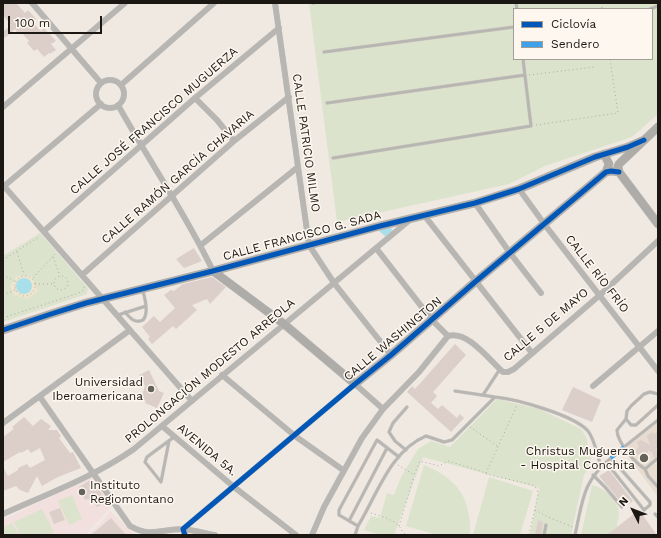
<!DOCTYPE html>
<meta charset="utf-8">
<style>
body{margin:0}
#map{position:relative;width:661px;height:538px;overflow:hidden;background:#efe9e2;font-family:"Work Sans",sans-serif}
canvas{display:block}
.frame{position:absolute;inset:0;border:4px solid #1b1813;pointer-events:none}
.legend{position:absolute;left:513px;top:8px;width:140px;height:52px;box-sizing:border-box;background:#fdf7ef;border:1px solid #a39e97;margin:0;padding:5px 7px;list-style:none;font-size:12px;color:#1b1813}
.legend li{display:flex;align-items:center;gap:8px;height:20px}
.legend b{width:20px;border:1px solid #a39e97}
.north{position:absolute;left:613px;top:490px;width:40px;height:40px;-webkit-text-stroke:3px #fdf7ef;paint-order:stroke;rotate:312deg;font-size:11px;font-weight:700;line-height:16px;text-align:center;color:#1b1813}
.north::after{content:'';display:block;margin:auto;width:14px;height:18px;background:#1b1813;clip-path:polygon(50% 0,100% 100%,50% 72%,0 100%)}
.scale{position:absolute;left:8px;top:16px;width:94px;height:18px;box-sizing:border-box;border:2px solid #1b1813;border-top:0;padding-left:5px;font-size:12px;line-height:14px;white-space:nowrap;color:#1b1813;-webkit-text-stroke:3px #fdf7ef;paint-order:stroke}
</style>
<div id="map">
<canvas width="661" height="538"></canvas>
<div class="frame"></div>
<ul class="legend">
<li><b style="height:5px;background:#0057b8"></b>Ciclovía</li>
<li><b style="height:5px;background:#3da2ea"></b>Sendero</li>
</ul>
<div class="north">N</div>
<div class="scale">100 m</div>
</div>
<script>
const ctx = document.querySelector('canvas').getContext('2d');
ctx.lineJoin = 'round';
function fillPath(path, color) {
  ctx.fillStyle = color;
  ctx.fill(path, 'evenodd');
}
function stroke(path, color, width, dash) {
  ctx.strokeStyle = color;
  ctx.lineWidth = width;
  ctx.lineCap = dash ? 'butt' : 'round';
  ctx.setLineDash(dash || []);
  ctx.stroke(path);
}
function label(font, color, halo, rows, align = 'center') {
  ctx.font = font + ' "Work Sans",sans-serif';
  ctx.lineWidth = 3;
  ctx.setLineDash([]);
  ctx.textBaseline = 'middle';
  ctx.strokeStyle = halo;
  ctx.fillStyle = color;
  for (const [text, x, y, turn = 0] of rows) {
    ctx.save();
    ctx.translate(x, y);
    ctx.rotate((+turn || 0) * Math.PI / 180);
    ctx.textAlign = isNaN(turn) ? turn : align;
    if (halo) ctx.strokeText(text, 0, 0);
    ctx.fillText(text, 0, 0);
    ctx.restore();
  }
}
fillPath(new Path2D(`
 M658,419V497L621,447Z`), '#e7dccf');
fillPath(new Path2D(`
 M92,477L112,506L85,535H3V520Z
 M110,511L135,535H88L102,522Z`), '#f2e0df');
fillPath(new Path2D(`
 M309,3H658V114L632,137L545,166L509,184L337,222ZM514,9H652V59H514Z
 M40,233L88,288L87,294L3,322V256Z
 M497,399L539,409L581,429L586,437L592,464L584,475L571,535H530L539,488L423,457L394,535H380L364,530L371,516L380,518L387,493L394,495L401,477L418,449L431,441L450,447Z
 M424,465C448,475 466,489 469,516C470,523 471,529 469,535H437L406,526Z
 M489,477L533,491L520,535H473Z
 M592,485C604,488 619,500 619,514C619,518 617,522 617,527L606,535H581Z
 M72,495L82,519L69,525L58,501Z
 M42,509L54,532L49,535H20L14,522Z
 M12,523L19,535H3V528Z`), '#dce3cc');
fillPath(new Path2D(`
 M17,276H32L38,291L28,299L14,295L10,286Z`), '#ede5cd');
fillPath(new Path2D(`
 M388,226L393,230L386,237L379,231Z
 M16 286a8 8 0 1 1 16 0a8 8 0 1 1-16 0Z`), '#a9dfea');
fillPath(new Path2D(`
 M3,3H16L25,13L28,10L36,19L32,22L41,31L44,28L56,41L51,44L56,50L50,54L49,53L44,57L37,49L34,51L27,43L29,41L21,32L18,34L15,29L5,38L3,35V32L11,25L3,15Z
 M194,248L202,261L184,268L176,259Z
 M212,277L226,287L210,304L207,299L192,305L197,310L176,329L173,326L152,344L148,339L150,337L142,327L154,316L160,322L175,308L164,295L171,290L174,291L183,284Z
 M455,344L466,355L433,392L437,396L431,403L438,409L442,405L457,418L460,414L464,418L451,432L407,392L412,386L415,389Z
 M149,370L159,391L164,393L157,408L145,403L146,401L141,399L145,386L139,375Z
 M573,387L601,400L592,422L562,410Z
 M24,417L33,426L41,419L51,426L48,430H57L61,436L59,438L70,453L73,452L81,468L58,477L42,486L37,476L28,493L20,490L16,486L3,491V467L8,476L18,470V468L27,464L30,468L45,460L40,448L31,453L28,449L21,453L20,452L3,462V437L14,429L12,427Z
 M652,432L654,434L658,432V447L656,448L657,456L654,458L652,453L648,450V458L645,460L641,459L640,454H635L636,450L639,447L637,442L641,440L650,445L647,436Z
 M609,470L633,501L625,507L599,476Z
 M92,479L107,502L97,507L92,500L88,499L85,500L79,487Z
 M60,508L65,520L54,524L49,512Z
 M639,510L657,535H606L617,527Z
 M111,518L126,535H91Z
 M538,520L543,522L541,535H535Z`), '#dccfc9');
const lane = new Path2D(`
 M313,3H314
 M516,3L517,9
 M650,9L658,6
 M324,52L514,27
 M327,103L525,75
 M333,158L531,126L523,59
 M125,312C130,318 135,324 143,320C149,313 145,299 143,291
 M118,315L146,306
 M455,391L495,397
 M483,395L500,369
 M626,419L631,425H636L658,405
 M169,441L161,482L145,462L147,457L174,437
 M624,447L658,420
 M406,450L395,441L389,432L393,423L407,407
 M399,457L377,440L339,510V515L358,526C377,495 390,451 426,436L444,442L452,440L495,397C516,399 574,415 588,431C595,440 597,455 601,466
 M658,458L645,469L648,476L658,487
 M645,469C635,463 617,442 617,430L626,419L627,411L631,406L644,394L650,392L658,394
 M593,475L605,487L622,507
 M655,514L658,517
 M349,521L387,448
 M355,535L358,526
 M544,535L546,525
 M575,535C583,500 582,482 611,458L650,502V505L644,510L606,462`);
const street = new Path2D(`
 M32,3L101,83
 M275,3L309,245L334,283L391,355
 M96 94a14 14 0 1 1 28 0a14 14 0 1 1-28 0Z
 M121,85L214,3
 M195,98L217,120L234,141
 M118,105C149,161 186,214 213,271
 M3,107L125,3
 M3,185L192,401
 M3,187L101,104
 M519,189L545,225L658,371
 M475,203L510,253L541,293
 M424,215L532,353
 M44,231L195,98L279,28
 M201,245L298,167
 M376,248L432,320L448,336
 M82,275L234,141L289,97
 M222,375L295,436L343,470
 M593,386L658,331
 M40,397L130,526C151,538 161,529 183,529C193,530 204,533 215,535
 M3,423L130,330
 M162,426L234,487L296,535
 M3,514C47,494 94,477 134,449L411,219
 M185,535L183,529L355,384L383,409
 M312,535L324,507L362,438L383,409L419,372L448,336C468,330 490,361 503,372H508L514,369L600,295L658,241`);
const secondary = new Path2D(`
 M604,154L609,164L606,172
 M619,172L658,224
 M619,172L618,166L619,164L658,127
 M213,271L284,324L355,384L391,355L475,282L606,172L611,171L619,172
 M3,330L51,314L86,303L213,271L380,226L475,203L519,189L595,157L628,147L644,140`);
stroke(lane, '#c8c3be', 3.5);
stroke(street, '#c8c3be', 6);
stroke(secondary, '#c8c3be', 9);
stroke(new Path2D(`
 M601,3L602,9
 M529,75L594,67
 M536,125L618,113L610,59
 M17,252L24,275
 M53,257L60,276
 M3,260L37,238H40
 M3,275L15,281
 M15 286a10 10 0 1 1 20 0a10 10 0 1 1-20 0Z
 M54 283a7 7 0 1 1 14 0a7 7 0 1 1-14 0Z
 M33,278L55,254
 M35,284H54
 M3,295L15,290
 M3,318L79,293L84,290V286
 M470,427L497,446
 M398,465L414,475L420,461L439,466L448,461L481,471L486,474L533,485L537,489L538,495L529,535
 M486,473L517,405
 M535,510L548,517L573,527
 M371,513C380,516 390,518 398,525C401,528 402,532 406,535
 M399,526L414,476`), '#aba8a6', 1, [1, 3]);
stroke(lane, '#b8b6b3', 2.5);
stroke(street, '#b8b6b3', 5.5);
stroke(secondary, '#aeaca9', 8);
stroke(new Path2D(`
 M611,458L624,447`), '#3da2ea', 4, [8, 4]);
stroke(new Path2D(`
 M3,330L51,314L86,303L213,271L380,226L475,203L519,189L595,157L628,147L644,140
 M185,535L183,529L355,384L391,355L475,282L606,172L611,171L619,172`), '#0057b8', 5);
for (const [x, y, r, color] of [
 [151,389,4,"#65615b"],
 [644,458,5,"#65615b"],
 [82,492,4,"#65615b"]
]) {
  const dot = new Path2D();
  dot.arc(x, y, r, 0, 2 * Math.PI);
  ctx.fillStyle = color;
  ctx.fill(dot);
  stroke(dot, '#fdf7ef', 1.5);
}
label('12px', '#1b1813', '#fdf7ef', [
 ["CALLE JOSÉ FRANCISCO MUGUERZA",154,121,-41],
 ["CALLE PATRICIO MILMO",306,143,82],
 ["CALLE RAMÓN GARCÍA CHAVARIA",178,177,-41],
 ["CALLE FRANCISCO G. SADA",302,236,-15],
 ["CALLE RÍO FRÍO",597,274,52],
 ["CALLE 5 DE MAYO",546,325,-40],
 ["CALLE WASHINGTON",393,339,-40],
 ["PROLONGACIÓN MODESTO ARREOLA",210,371,-40],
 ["AVENIDA 5A.",207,450,40]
]);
label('12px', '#1b1813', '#fdf7ef', [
 ["Universidad",143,382],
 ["Iberoamericana",143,396],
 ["Christus Muguerza",635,451],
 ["- Hospital Conchita",635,465],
 ["Instituto",90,485,"left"],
 ["Regiomontano",90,499,"left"]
], 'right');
</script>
